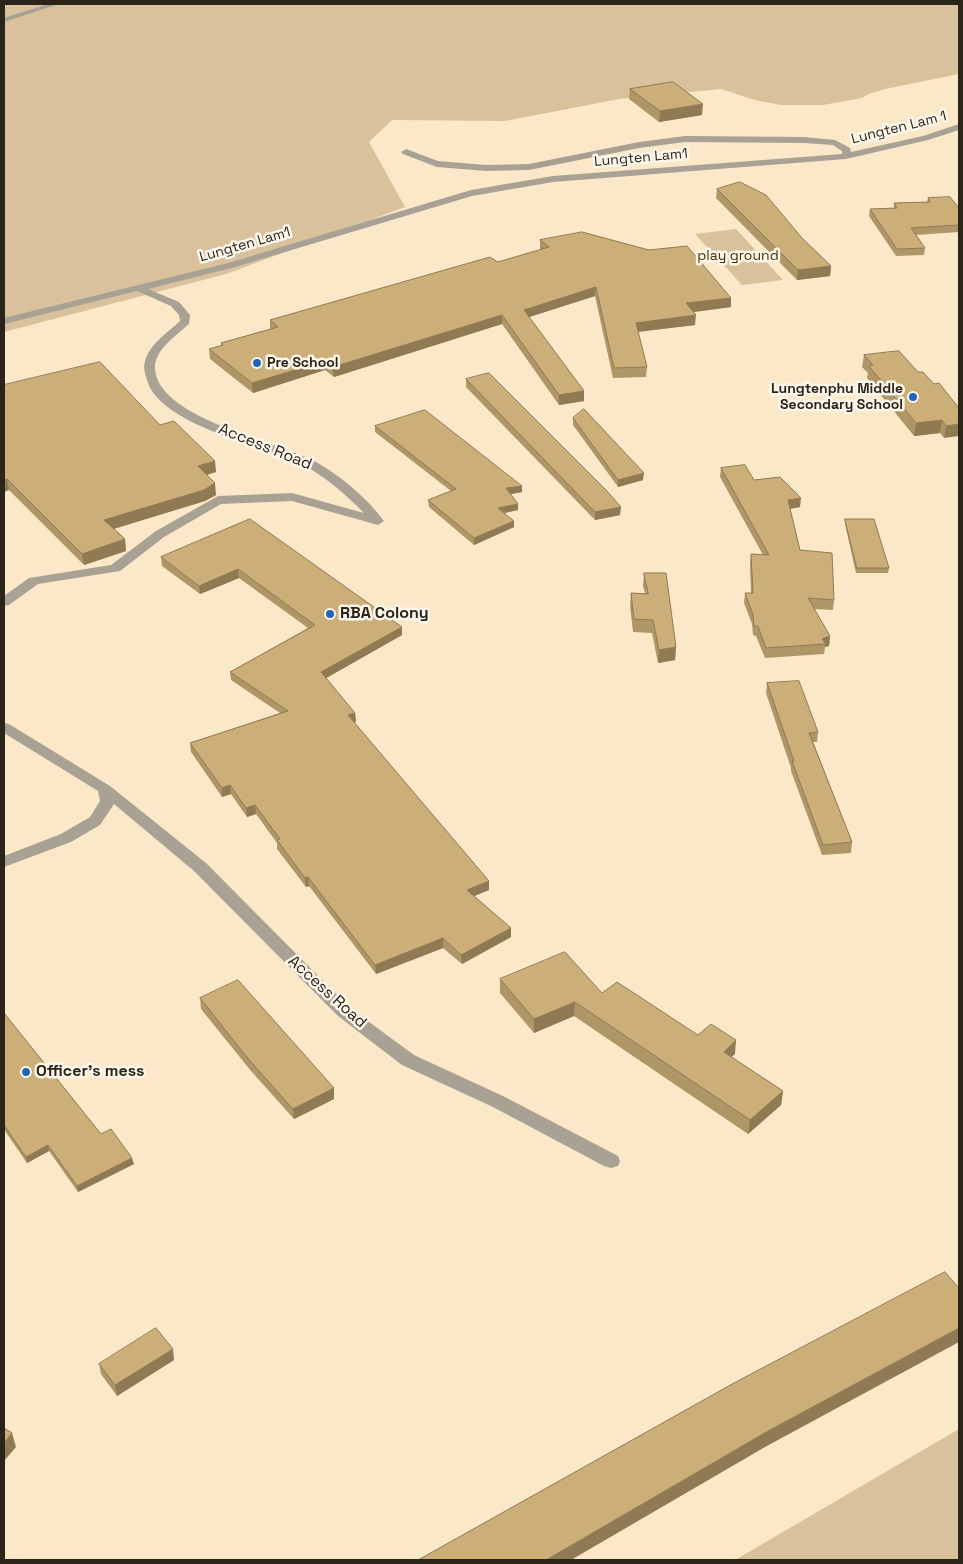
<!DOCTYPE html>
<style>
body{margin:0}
#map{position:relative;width:963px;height:1564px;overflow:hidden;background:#fae8c9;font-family:"Space Grotesk",sans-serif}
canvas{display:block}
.frame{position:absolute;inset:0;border:5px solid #2b2419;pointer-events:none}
</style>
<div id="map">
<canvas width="963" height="1564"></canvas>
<div class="frame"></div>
</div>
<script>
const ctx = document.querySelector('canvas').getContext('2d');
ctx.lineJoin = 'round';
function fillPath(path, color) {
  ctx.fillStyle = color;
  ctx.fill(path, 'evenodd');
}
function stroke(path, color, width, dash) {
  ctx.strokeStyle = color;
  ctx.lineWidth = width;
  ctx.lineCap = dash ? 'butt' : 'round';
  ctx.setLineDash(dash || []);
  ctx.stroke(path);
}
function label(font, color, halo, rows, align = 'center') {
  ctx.font = font + ' "Space Grotesk",sans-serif';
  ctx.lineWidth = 5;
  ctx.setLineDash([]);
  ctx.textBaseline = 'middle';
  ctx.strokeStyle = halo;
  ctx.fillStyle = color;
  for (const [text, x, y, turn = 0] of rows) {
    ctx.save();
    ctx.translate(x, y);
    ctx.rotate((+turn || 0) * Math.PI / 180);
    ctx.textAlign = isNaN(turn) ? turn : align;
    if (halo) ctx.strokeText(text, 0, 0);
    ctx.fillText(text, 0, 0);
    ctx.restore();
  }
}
fillPath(new Path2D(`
 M4,4H959V74L890,88L871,93L862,98L823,105H781L755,100L721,89L619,99L505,121L392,120L369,142L405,207L226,274L4,332Z
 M736,229L783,280L742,285L695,234Z
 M959,1429V1560H735Z`), '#d9c29b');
fillPath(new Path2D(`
 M48,4H59L4,22V18Z
 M959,124V130L928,140L846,159L553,182L472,196L235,267L148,289L179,302L190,315L189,324C177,335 154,350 155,368C156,418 279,442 316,462C341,476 367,498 384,521L378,525L292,501L221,504L164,537L120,571L38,584L9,605L4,606V596L29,578L111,565L156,531L218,496L292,493L364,513C344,493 323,474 297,462C259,444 160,425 147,380C145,373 143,368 145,361C150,344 167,333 180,321L179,315L171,306L137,291L4,324V318L228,263L471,190L553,176L842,154V151L833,145L804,143L685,142L639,148L529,170L486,171L437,167L403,154L401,152L406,149L438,161L486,165L529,164L639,142L685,136L804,137L835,140L850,148L851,152L923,136Z
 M4,723L9,724L110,786L206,863L350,1008L414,1055L505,1097L618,1156L620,1161L618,1166L611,1168L604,1166L493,1107L402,1065L338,1016L194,871L114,804L100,825L71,842L4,867V856L61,834L90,817L100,801L98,791L4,733Z`), '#a9a194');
fillPath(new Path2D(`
 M630,89L702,115L659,122L629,99Z
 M717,189L802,238L831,266L830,276L797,280L716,198Z
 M928,198L959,208V232L916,235L925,248L924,255L896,256L869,216L870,209L894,208V203L927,202Z
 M540,240L731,298V307L693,312L695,325L638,332L647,367L646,377L613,378L595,296L529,317L584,391V401L559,405L502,324L334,377L325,370L253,393L210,359L209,349L221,346V343L270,329V320L498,262L541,250L540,249Z
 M864,355L918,372L934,384L959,408L944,438L940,433L914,436L867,378L868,373L862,367Z
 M466,379L620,515L595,520L466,387Z
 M4,385L160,425L216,472L207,475L216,495L205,501L114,529L125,539L126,551L84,565L9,490L4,492Z
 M573,418L643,480L618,487L573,425Z
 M375,426L522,486V492L510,494L518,510L505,513L514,527L474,545L429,507L428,500L451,491L375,432Z
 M721,468L754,480L800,507L790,509L800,550L834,600L833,610L814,609L830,636L829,646L825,647L824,654L765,658L756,636L753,635L752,624L744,603L745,593H751L750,564L751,554L763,555L720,477Z
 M250,519L402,635L326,678L355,713L356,722H354L489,890L474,896L511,928V937L462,964L443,948L376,974L309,886L306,887L277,849V843L256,814L247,817L231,794L222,797L191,752L190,743L280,713L231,680L230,672L308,628L239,578L200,594L162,566L161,557Z
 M845,519L889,568L888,573H856L845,524Z
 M644,573L676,647L675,660L658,663L652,633L633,632L630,606L631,593H645L643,586Z
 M767,683L818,732L817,742H813L852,842L851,853L822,855L791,771V768L766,693Z
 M500,979L602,993L698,1035L735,1054L731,1057L783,1091L781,1105L748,1134L574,1016L534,1033L500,993Z
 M200,998L334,1088V1099L294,1119L251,1071L201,1009Z
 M4,1013L101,1134L134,1164L78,1192L49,1151L27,1163L5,1131H4Z
 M174,1360L117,1396L101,1374L99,1364Z`), '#af9667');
fillPath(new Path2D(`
 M703,104L702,115L659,122L660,111Z
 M831,266L830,276L797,280L798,270Z
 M596,287L595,296L523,319L524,310Z
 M731,298V307L686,313V303Z
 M502,315V324L334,377L333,367Z
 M696,315L695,325L635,332L636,323Z
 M325,361V370L253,393L252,383Z
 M584,391V401L559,405V395Z
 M942,420L940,433L914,436L916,423Z
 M959,424V436L944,438L946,426Z
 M215,461L216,472L199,477L198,466Z
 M644,473L643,480L618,487V480Z
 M7,479L9,490L4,492V480Z
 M215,483L216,495L205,501L106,531L104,520Z
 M522,486V492L506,495V488Z
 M801,498L800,507L787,509L788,500Z
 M518,504V510L498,514V508Z
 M621,507L620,515L595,520V512Z
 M514,521V527L474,545V538Z
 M125,539L126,551L84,565L82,554Z
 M238,569L239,578L200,594L199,586Z
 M402,627V635L321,681V672Z
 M830,636L829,646L825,647L826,644L822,639Z
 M676,647L675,660L658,663L659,650Z
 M355,713L356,722L348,724V715Z
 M230,785L231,794L222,797V788Z
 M255,805L256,814L247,817L246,808Z
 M308,877L309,886L306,887L305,878Z
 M489,881V890L467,899V890Z
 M511,928V937L462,964L461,955Z
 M443,938V948L376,974L375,965Z
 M575,1002L574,1016L534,1033V1019Z
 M736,1040L735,1054L722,1066L724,1052Z
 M334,1088V1099L294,1119L293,1109Z
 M783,1091L781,1105L748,1134L750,1120Z
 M48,1145L49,1151L27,1163L26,1157Z
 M132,1158L134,1164L78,1192L77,1186Z
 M959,1328V1342L765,1447L571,1560H546L768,1431Z
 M173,1349L174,1360L117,1396L115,1385Z
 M12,1433L16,1447L4,1461V1443Z`), '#8f7a54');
const building = new Path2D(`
 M673,82L703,104L660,111L630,89Z
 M740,182L766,195L802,238L831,266L798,270L717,189Z
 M950,197L959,208V225L911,228L925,248L897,249L870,209L897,208L894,203L930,202L928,198Z
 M582,232L649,250L687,246L731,298L686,303L696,315L636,323L647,367L614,368L596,287L524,310L584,391L559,395L502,315L333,367L325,361L252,383L209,349L223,345L221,343L278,327L270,320L490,257L498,262L549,247L540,240Z
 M899,351L918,372H923L934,384L939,383L959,408V424L946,426L942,420L916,423L869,366L873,365L864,355Z
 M100,362L160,425L174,421L215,461L198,466L215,483L204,490L104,520L125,539L82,554L7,479L4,480V385Z
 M489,373L607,491L621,507L595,512L466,379Z
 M584,409L644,473L618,480L573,418Z
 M425,410L522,486L506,488L518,504L498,508L514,521L474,538L428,500L456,489L375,426Z
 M745,465L754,480L780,477L801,498L788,500L800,550L832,553L834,600L808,598L830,636L822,639L826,644L766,648L758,626H754L753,615L745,593H753L751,554L769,555L721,468Z
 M250,519L402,627L321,672L355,713L348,715L489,881L467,890L511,928L461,955L443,938L375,965L308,877L305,878L277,840L280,839L255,805L246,808L230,785L222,788L190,743L288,711L230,672L315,625L238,569L199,586L161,557Z
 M845,519H874L889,568H857Z
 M644,573H666L676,647L659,650L653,620L634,619L631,593L648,594Z
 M799,681L818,732L809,733L852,842L823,845L792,761H794L767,683Z
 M565,952L602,993L617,982L698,1035L711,1024L736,1040L724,1052L783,1091L750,1120L575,1002L534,1019L500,979Z
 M238,980L334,1088L293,1109L250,1061L200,998Z
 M4,1013L101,1134L111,1129L132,1158L77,1186L48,1145L26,1157L4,1125Z
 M945,1272L959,1288V1328L768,1431L546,1560H418L734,1383Z
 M156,1328L173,1349L115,1385L99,1364Z
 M4,1428L12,1433L4,1443Z`);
fillPath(building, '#ccae78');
stroke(building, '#8f7a54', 1);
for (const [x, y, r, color] of [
 [257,363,5,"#2066b7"],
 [913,397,5,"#2066b7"],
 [330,614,5,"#2066b7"],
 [26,1072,5,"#2066b7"]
]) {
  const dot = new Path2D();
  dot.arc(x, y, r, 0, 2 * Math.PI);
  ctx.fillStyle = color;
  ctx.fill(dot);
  stroke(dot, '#fef7eb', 2);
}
label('14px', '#2b2419', '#fef7eb', [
 ["Lungten Lam 1",899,128,-14],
 ["Lungten Lam1",641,158,-5],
 ["Lungten Lam1",245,245,-16]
]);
label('14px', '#432f01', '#fef7eb', [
 ["play ground",738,256]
]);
label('bold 14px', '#2b2419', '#fef7eb', [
 ["Pre School",267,363],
 ["Lungtenphu Middle",903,389,"right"],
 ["Secondary School",903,405,"right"]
], 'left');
label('16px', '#2b2419', '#fef7eb', [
 ["Access Road",265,447,22],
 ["Access Road",327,992,42]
]);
label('bold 16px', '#2b2419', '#fef7eb', [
 ["RBA Colony",340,614],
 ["Officer's mess",36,1072]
], 'left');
</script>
